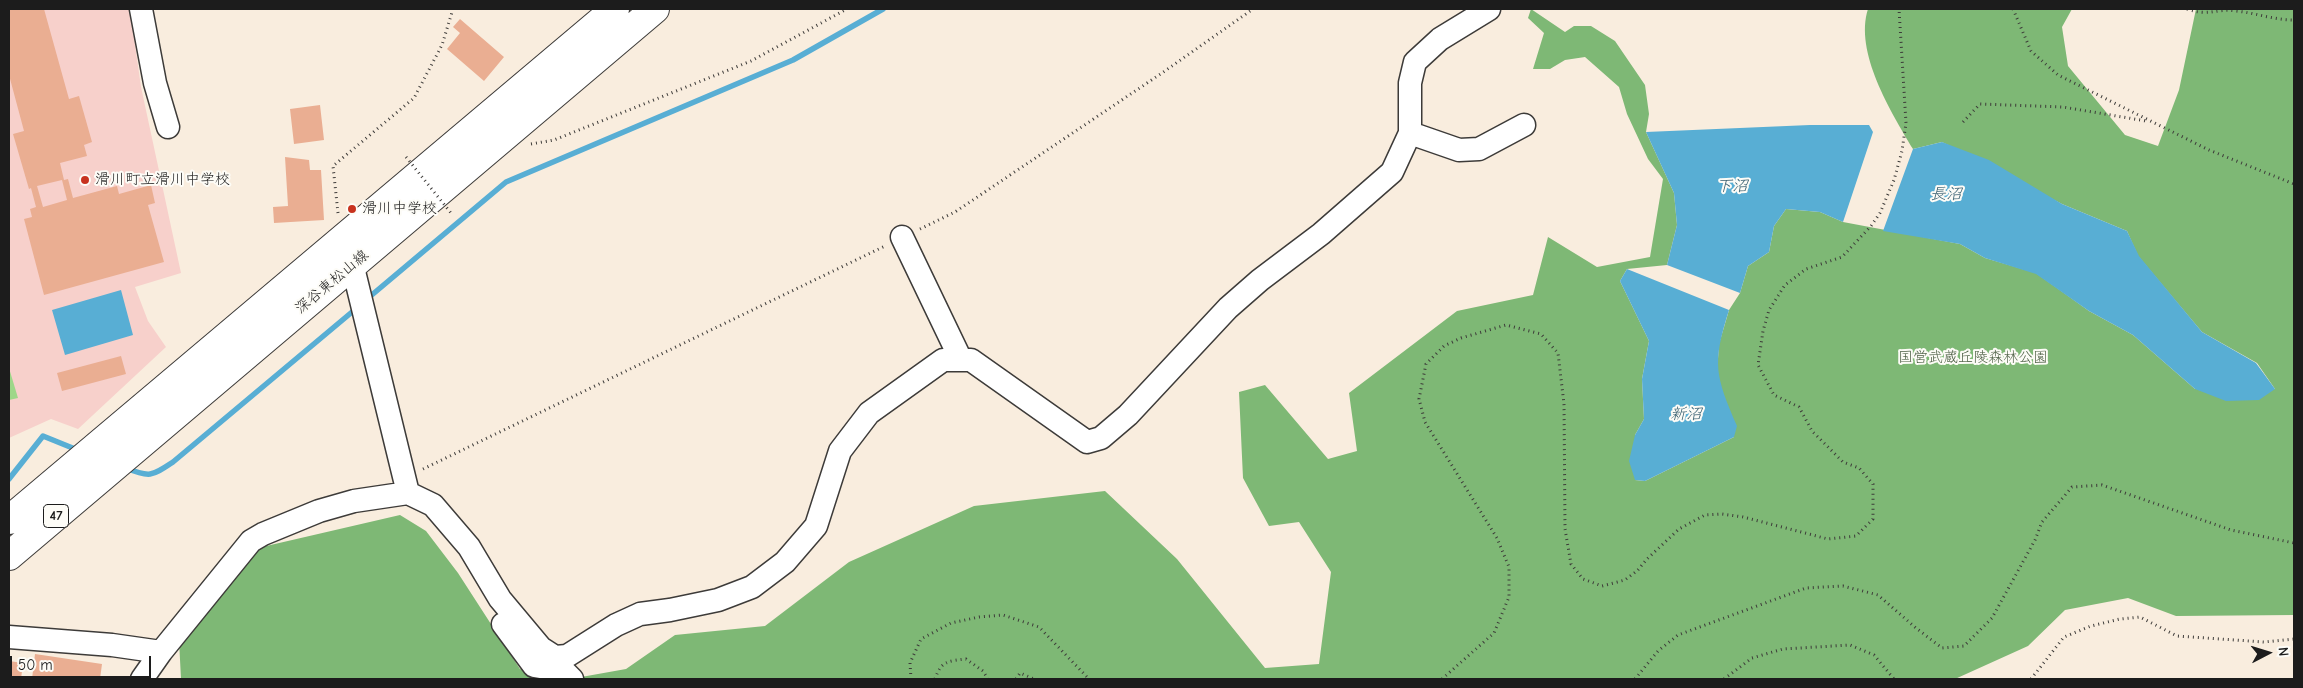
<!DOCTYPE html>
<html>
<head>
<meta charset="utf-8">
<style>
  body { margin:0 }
  #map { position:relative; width:2303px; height:688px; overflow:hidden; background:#f9edde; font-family:"Comic Neue",sans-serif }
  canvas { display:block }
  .frame { position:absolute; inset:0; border:10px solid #1c1c1c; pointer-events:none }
  .north { position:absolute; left:2243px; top:628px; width:50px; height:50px; -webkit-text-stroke:4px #fdfcf7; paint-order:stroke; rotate:85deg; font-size:14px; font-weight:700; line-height:20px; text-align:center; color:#1c1c1c }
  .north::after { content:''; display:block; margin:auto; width:18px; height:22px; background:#1c1c1c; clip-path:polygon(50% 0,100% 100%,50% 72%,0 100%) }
  .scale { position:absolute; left:10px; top:656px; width:141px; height:22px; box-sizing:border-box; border:2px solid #1c1c1c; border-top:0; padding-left:6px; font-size:15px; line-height:18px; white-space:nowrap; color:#1c1c1c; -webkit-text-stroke:4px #fdfcf7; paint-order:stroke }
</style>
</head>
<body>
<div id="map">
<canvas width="2303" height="688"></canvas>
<div class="frame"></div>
<div class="north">N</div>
<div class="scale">50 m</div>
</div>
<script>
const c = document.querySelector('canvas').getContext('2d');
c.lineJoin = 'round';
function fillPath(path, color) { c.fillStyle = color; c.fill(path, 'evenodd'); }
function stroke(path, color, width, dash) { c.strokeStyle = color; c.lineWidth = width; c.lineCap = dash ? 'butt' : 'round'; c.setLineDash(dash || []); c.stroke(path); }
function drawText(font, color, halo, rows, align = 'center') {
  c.font = font + ' "Comic Neue","Klee One",sans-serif'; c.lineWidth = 4; c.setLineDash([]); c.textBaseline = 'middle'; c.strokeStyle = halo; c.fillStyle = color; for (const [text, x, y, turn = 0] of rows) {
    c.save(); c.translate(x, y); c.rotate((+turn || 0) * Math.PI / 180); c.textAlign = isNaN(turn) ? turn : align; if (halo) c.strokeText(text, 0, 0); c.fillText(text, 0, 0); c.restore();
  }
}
fillPath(new Path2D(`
  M9,9h121l11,78 40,186 -46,14 13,34 18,26 -88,82 -27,-10 -42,19z`), '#f7d0cb');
fillPath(new Path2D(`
  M9,368l9,30 -9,2z`), '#9ed789');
fillPath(new Path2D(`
  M1531,9l34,23 9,-6h17l24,15 30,44 4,29 -3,18 28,61 3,32 -10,40 -40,4 -7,12 29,60 -7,38 2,40 -9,16v45l10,1 89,-44 -17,-64 2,-29 10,-34 11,-17 8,-27 21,-14 5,-26 12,-17 34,3 23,10 117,22 25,14 51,15 53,38 44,24 62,54h80l-18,-26 -55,-31 -64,-76 -11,-25 -65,-27 -120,-62 -29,7c-22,-37 -59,-97 -45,-140h204l-10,18 6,39 57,69 33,11 21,-56 17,-81h98v606l-118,1 -48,-18 -63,12 -37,36 -73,33h-1385l56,-10 49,-34 90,-9 84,-64 125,-56 131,-15 72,68 88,109 54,-4 12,-92 -32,-50 -30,4 -26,-48 -4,-86 26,-7 63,74 29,-8 -8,-58 108,-82 76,-16 15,-58 49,30 53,-10 13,-78 -15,-20 -21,-45 -8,-27 -34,-30 -20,3 -15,9h-17l11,-36 -16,-15z
  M400,515l26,16 32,42 62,96 30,10h-369l-2,-39 70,-90z`), '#7eb875');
fillPath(new Path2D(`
  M1810,125h59l4,7 -30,90 -23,-10 -34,-3 -12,17 -5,26 -21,14 -8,27 -73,-28 10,-40 -3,-32 -28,-61z
  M1942,142l47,18 73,44 65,27 12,25 63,76 54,31 19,26 -16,11 -33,1 -31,-12 -62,-54 -44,-24 -53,-37 -51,-16 -25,-14 -77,-13 30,-82z
  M1627,269l102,41c-17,54 -14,65 8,116l-3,11 -89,44 -10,-1 -6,-19 6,-26 9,-16 -2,-40 7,-38 -29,-60z
  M121,290l12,45 -68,20 -13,-45z`), '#58aed4');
stroke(new Path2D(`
  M367,299l139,-117 287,-122 90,-51
  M126,468c24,10 26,8 47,-6l185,-155
  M9,479l34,-43 37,15`), '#58aed4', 5.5);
fillPath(new Path2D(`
  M9,9h35l25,90 10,-3 13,46 -8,3 3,11 -27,7 4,17 4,-1 5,19 44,-12 2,8 32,-9 4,18 -7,2 16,57 -120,33 -20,-76 8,-2 -2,-8 6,-2 -5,-19 -2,1 -16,-55 11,-3 -15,-56zM62,180l5,20 -24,7 -6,-21z
  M460,19l44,38 -20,24 -37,-32 13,-16 -7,-6z
  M320,105l4,35 -30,4 -4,-35z
  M285,157l24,3 1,10h11l3,50 -50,3 -1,-16 15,-1z
  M121,356l5,18 -64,17 -5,-18z
  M35,654l67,10 -2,15h-68z
  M9,661l14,2 -2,16h-12z`), '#eaae92');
const minor = new Path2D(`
  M141,9l14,74 13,44
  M1410,133l49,17 20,-1 45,-24
  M902,237l59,123
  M349,251l59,242
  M503,624l31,42 30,5 8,8
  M9,637l103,8 49,7 90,-111 12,-7 56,-23 35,-10 54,-8 25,12 36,42 31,52 41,49 14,9 12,-1 49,-31 24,-11 30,-4 48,-10 34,-13 33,-25 31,-36 24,-75 29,-38 74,-53h28l116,82 14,-4 27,-23 100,-107 32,-28 61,-46 71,-62 18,-39v-50l5,-21 25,-23 49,-30
  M142,679l19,-27`);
const major = new Path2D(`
  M9,520l606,-511
  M9,556l646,-547`);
stroke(minor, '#3d3b39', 25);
stroke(major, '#3d3b39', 30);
stroke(new Path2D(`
  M2013,9l18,42 27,24 151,75 85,34
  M2187,9c22,8 29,-1 49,2 20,2 38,9 58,9
  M1963,122l17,-18 83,3 83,14
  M531,144l23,-4 197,-79 96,-52
  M338,213l-5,-47 81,-68 28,-53 11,-36
  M920,229l35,-17 207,-139 91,-64
  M423,469l462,-223
  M911,679l-1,-16 11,-24 30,-16 28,-6 24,-2 36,12 50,52
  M935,679c6,-18 13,-18 31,-20l17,12 5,8
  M1016,679l4,-6 14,6
  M1442,679l52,-46 15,-36v-30l-12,-29 -72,-116 -6,-23 7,-35 18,-18 17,-8 45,-13 35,9 17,19 6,51 1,125 6,35 12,15 19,7 23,-6 12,-9 10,-12 32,-30 26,-14 17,-1 21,3 85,22 28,-3 17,-17v-35l-14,-16 -16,-6 -31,-31 -13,-24 -25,-12 -16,-30 5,-34 6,-21 16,-25 21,-16 36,-12 29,-31 9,-13 14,-33 8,-29 4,-28 -7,-114
  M1635,679l23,-28 20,-16 128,-47 37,-2 35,9 38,33 26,20 22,-2 28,-28 43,-78 7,-18 30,-35 30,-2 129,45 63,13
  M1724,679l28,-21 31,-9 67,-4 24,10 20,24
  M2031,679l33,-42 27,-11 29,-7 20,-2 37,19 87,6 30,-3`), '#3d3b39', 3, [1, 4]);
stroke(minor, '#fff', 22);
stroke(major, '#fff', 28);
stroke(new Path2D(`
  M406,157l45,56`), '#3d3b39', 3, [1, 4]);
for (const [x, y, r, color] of [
  [85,180,5,"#c8321e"],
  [352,209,5,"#c8321e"]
]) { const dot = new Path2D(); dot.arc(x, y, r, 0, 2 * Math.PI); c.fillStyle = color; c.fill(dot); stroke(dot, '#fdfcf7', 2); }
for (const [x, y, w] of [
  [56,516,25]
]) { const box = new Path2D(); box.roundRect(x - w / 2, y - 11.5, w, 23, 4); c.fillStyle = '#fdfcf7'; c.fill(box); stroke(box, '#1c1c1c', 1); }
drawText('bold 14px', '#1c1c1c', null, [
  ["47",56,516]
]);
drawText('15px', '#1c1c1c', '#fdfcf7', [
  ["滑川町立滑川中学校",95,180],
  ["滑川中学校",362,209]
], 'left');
drawText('15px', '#1c1c1c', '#fdfcf7', [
  ["深谷東松山線",332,282,-40]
]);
drawText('15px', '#4a5d42', '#fdfcf7', [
  ["国営武蔵丘陵森林公園",1973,358]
]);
drawText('italic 16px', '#375e6f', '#fdfcf7', [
  ["下沼",1732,186],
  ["長沼",1946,194],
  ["新沼",1686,414]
]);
</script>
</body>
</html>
